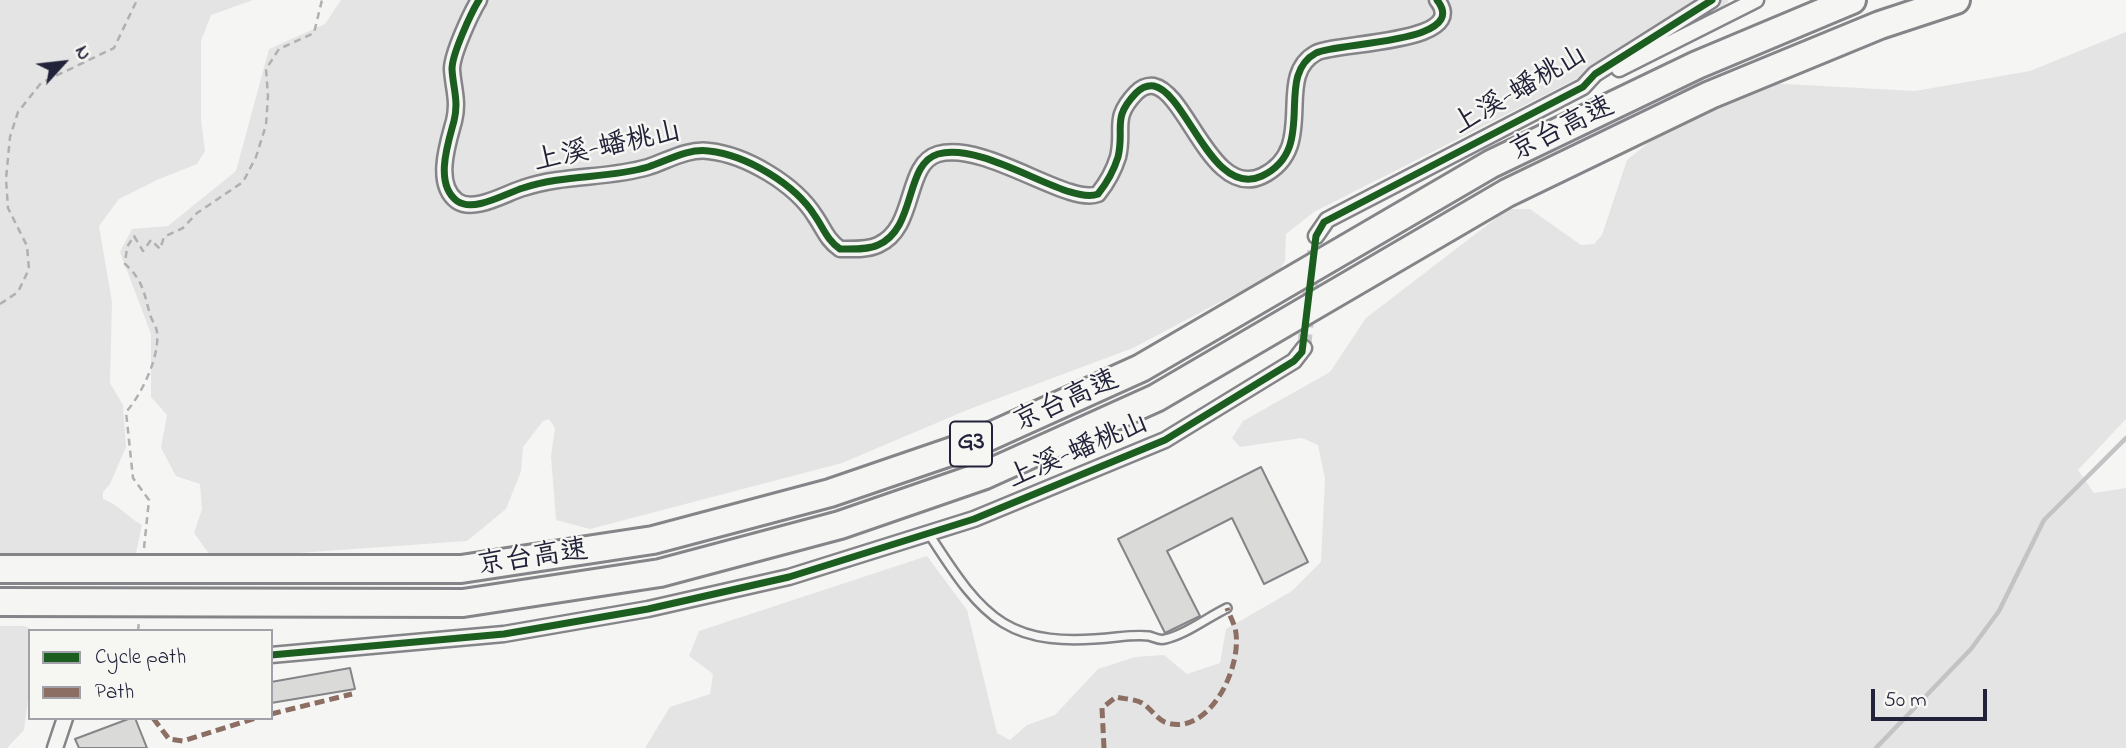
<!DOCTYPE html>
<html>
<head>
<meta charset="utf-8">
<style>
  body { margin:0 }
  #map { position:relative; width:2126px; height:748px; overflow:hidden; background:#f5f5f3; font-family:"Indie Flower",sans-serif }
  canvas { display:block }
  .legend { position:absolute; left:28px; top:629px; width:245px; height:91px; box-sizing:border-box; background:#f6f6f2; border:2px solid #a1a1a9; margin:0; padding:9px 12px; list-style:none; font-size:21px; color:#22223b }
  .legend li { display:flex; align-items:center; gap:14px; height:35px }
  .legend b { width:35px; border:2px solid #a1a1a9 }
  .north { position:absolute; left:28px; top:28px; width:70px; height:70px; -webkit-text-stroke:5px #f6f6f2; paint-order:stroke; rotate:63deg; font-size:19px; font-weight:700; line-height:28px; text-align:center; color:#22223b }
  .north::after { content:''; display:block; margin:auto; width:24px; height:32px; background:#22223b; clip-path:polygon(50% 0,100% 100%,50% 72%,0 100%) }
  .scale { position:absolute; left:1871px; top:689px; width:116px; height:32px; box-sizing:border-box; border:4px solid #22223b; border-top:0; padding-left:9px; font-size:21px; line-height:24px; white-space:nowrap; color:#22223b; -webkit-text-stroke:5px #f6f6f2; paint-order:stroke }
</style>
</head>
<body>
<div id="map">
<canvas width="2126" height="748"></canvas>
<ul class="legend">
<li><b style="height:9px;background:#1b5e20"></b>Cycle path</li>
<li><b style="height:9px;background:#8d6e63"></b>Path</li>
</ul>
<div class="north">N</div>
<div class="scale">50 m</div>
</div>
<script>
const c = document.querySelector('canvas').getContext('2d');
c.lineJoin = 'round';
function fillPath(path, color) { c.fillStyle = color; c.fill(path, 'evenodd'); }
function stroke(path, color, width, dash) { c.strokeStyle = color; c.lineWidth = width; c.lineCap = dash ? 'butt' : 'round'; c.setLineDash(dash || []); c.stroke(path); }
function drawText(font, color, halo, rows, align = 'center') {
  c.font = font + ' "Indie Flower","LXGW WenKai TC",sans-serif'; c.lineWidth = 5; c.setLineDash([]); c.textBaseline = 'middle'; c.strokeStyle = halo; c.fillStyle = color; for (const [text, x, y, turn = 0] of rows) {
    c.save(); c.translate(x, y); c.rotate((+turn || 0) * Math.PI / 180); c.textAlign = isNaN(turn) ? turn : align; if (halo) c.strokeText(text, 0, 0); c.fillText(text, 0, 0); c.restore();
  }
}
fillPath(new Path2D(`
  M0,0h253l-42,15 -10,26v78l4,32 -8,13 -40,16 -38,19 -20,27 13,76 -2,81 13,22 3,42 -16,37 -7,8v7c15,5 24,18 39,26l-6,28 -136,3z
  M341,0h1388l-11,16 -130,57 -274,139 -28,22 -1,27 -6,10 -146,77 -166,62 -125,53 -252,66 -34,-9 -5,-64 4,-28 -6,-9 -6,2 -20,26 -2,24 -15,38 -39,32 -254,18 -19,-26 8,-24 -2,-25 -24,-8 -15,-28 6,-33 -16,-18v-63l-31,-82 12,-23 36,-3 68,-55 33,-122 56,-25z
  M2126,32v387l-48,51 16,23 32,-5v260h-1481l25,-41 40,-13 3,-20 -24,-18 10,-25 228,-75 40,54 30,123 13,7 17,-15 28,-10 43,-46 37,-12 29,-2 23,19 33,-11 6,-34 66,-38 29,-29 4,-83 -7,-34 -16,-7 -62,9 -8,-9 11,-17 87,-49 36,-54 142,-109h22l51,36 13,-1 8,-9 25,-75 45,-36 95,-41 148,8 115,-20z
  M0,626h25l9,5h-4v53l-6,46 -17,18h-7z`), '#e4e4e4');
stroke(new Path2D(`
  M1876,748l95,-99 28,-38 45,-91 82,-82`), '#c3c3c6', 4.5);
const building = new Path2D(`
  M1261,467l47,95 -44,22 -32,-66 -65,33 33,65 -35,17 -47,-94z
  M350,668l5,21 -84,14v-21z
  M131,718h4l12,30h-68l-4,-9z`);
fillPath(building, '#dadad9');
stroke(building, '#858589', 2);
stroke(new Path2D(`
  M1304,348l12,-112`), '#cbcbce', 14, [14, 7]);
const service = new Path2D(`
  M929,534c56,88 80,115 188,103 10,-1 22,-2 32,-1 5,1 10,5 16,3 20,-4 43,-22 62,-31`);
const minor = new Path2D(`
  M479,0c-8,13 -27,54 -27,69 1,19 7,32 2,52 -6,22 -20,63 3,80 17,12 49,-8 66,-13 42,-14 85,-9 125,-21 19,-6 40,-19 61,-16 37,4 86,33 106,65 9,13 12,24 25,33 12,0 27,1 38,-4 39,-17 26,-81 60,-91 48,-13 130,52 160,40 8,-10 16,-24 20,-37 7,-29 -7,-38 18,-64 5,-5 11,-8 18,-7 33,7 58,113 108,90 58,-28 10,-99 54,-123 19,-11 156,-9 121,-53
  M1619,69l137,-69
  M1316,236l11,-16 256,-133 12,-13 117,-74
  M271,655l233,-21 144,-25 141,-32 185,-58 191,-79 129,-79 10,-13
  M55,748l10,-30`);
const motorway = new Path2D(`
  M0,569h461l192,-29 177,-47 143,-49 168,-76 350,-204 206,-99 155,-65
  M0,602l463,1 197,-30 180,-48 145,-50 171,-77 351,-205 203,-98 170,-70 76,-25`);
stroke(service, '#858589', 12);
stroke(minor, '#858589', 19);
stroke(motorway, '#858589', 32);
stroke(new Path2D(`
  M0,304l18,-12 11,-23 -2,-23 -19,-38 -2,-29 4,-42 8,-25 23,-29 73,-35 23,-48
  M144,548l5,-48 -16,-22 -7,-66c16,-18 34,-56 31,-80 -1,-7 -7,-14 -8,-21 -5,-20 -8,-33 -24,-47l2,-17 7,-11 9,15 8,-11 9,9 4,-12 19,-9 14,-15 46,-31 13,-25 10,-32 2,-29 -2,-27 13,-20 35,-16 8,-33
  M138,631l1,-10`), '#b0b0b2', 2.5, [7, 5]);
stroke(service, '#f5f5f3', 7);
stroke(minor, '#f5f5f3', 14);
stroke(motorway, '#f5f5f3', 26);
stroke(new Path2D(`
  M271,714l81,-20
  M153,718l16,21 14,2 73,-23
  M1104,748l-2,-40 14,-11c8,2 19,2 26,6 9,5 15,17 25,20 44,13 77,-60 68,-95 -2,-7 -6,-14 -8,-20`), '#8d6e63', 5, [10, 5]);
stroke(new Path2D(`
  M479,0c-8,13 -27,54 -27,69 1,19 7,32 2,52 -6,22 -20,63 3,80 17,12 49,-8 66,-13 42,-14 85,-9 125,-21 19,-6 40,-19 61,-16 37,4 86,33 106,65 9,13 12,24 25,33 12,0 27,1 38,-4 39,-17 26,-81 60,-91 48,-13 130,52 160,40 8,-10 16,-24 20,-37 7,-29 -7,-38 18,-64 5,-5 11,-8 18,-7 33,7 58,113 108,90 58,-28 10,-99 54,-123 19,-11 156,-9 121,-53
  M271,655l233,-21 144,-25 141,-32 185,-58 191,-79 129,-79 8,-9 14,-116 8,-14 259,-135 12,-13 117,-74`), '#1b5e20', 7);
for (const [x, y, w] of [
  [971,444,42]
]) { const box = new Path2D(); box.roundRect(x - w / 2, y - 22.5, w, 45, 5); c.fillStyle = '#f6f6f2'; c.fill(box); stroke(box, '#22223b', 2); }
drawText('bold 26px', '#22223b', null, [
  ["G3",971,444]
]);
drawText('28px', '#22223b', '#f6f6f2', [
  ["上溪-蟠桃山",1521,92,-30],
  ["京台高速",1563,131,-26],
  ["上溪-蟠桃山",608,149,-12],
  ["京台高速",1067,403,-24],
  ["上溪-蟠桃山",1079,453,-23],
  ["京台高速",533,560,-8]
]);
</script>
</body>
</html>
